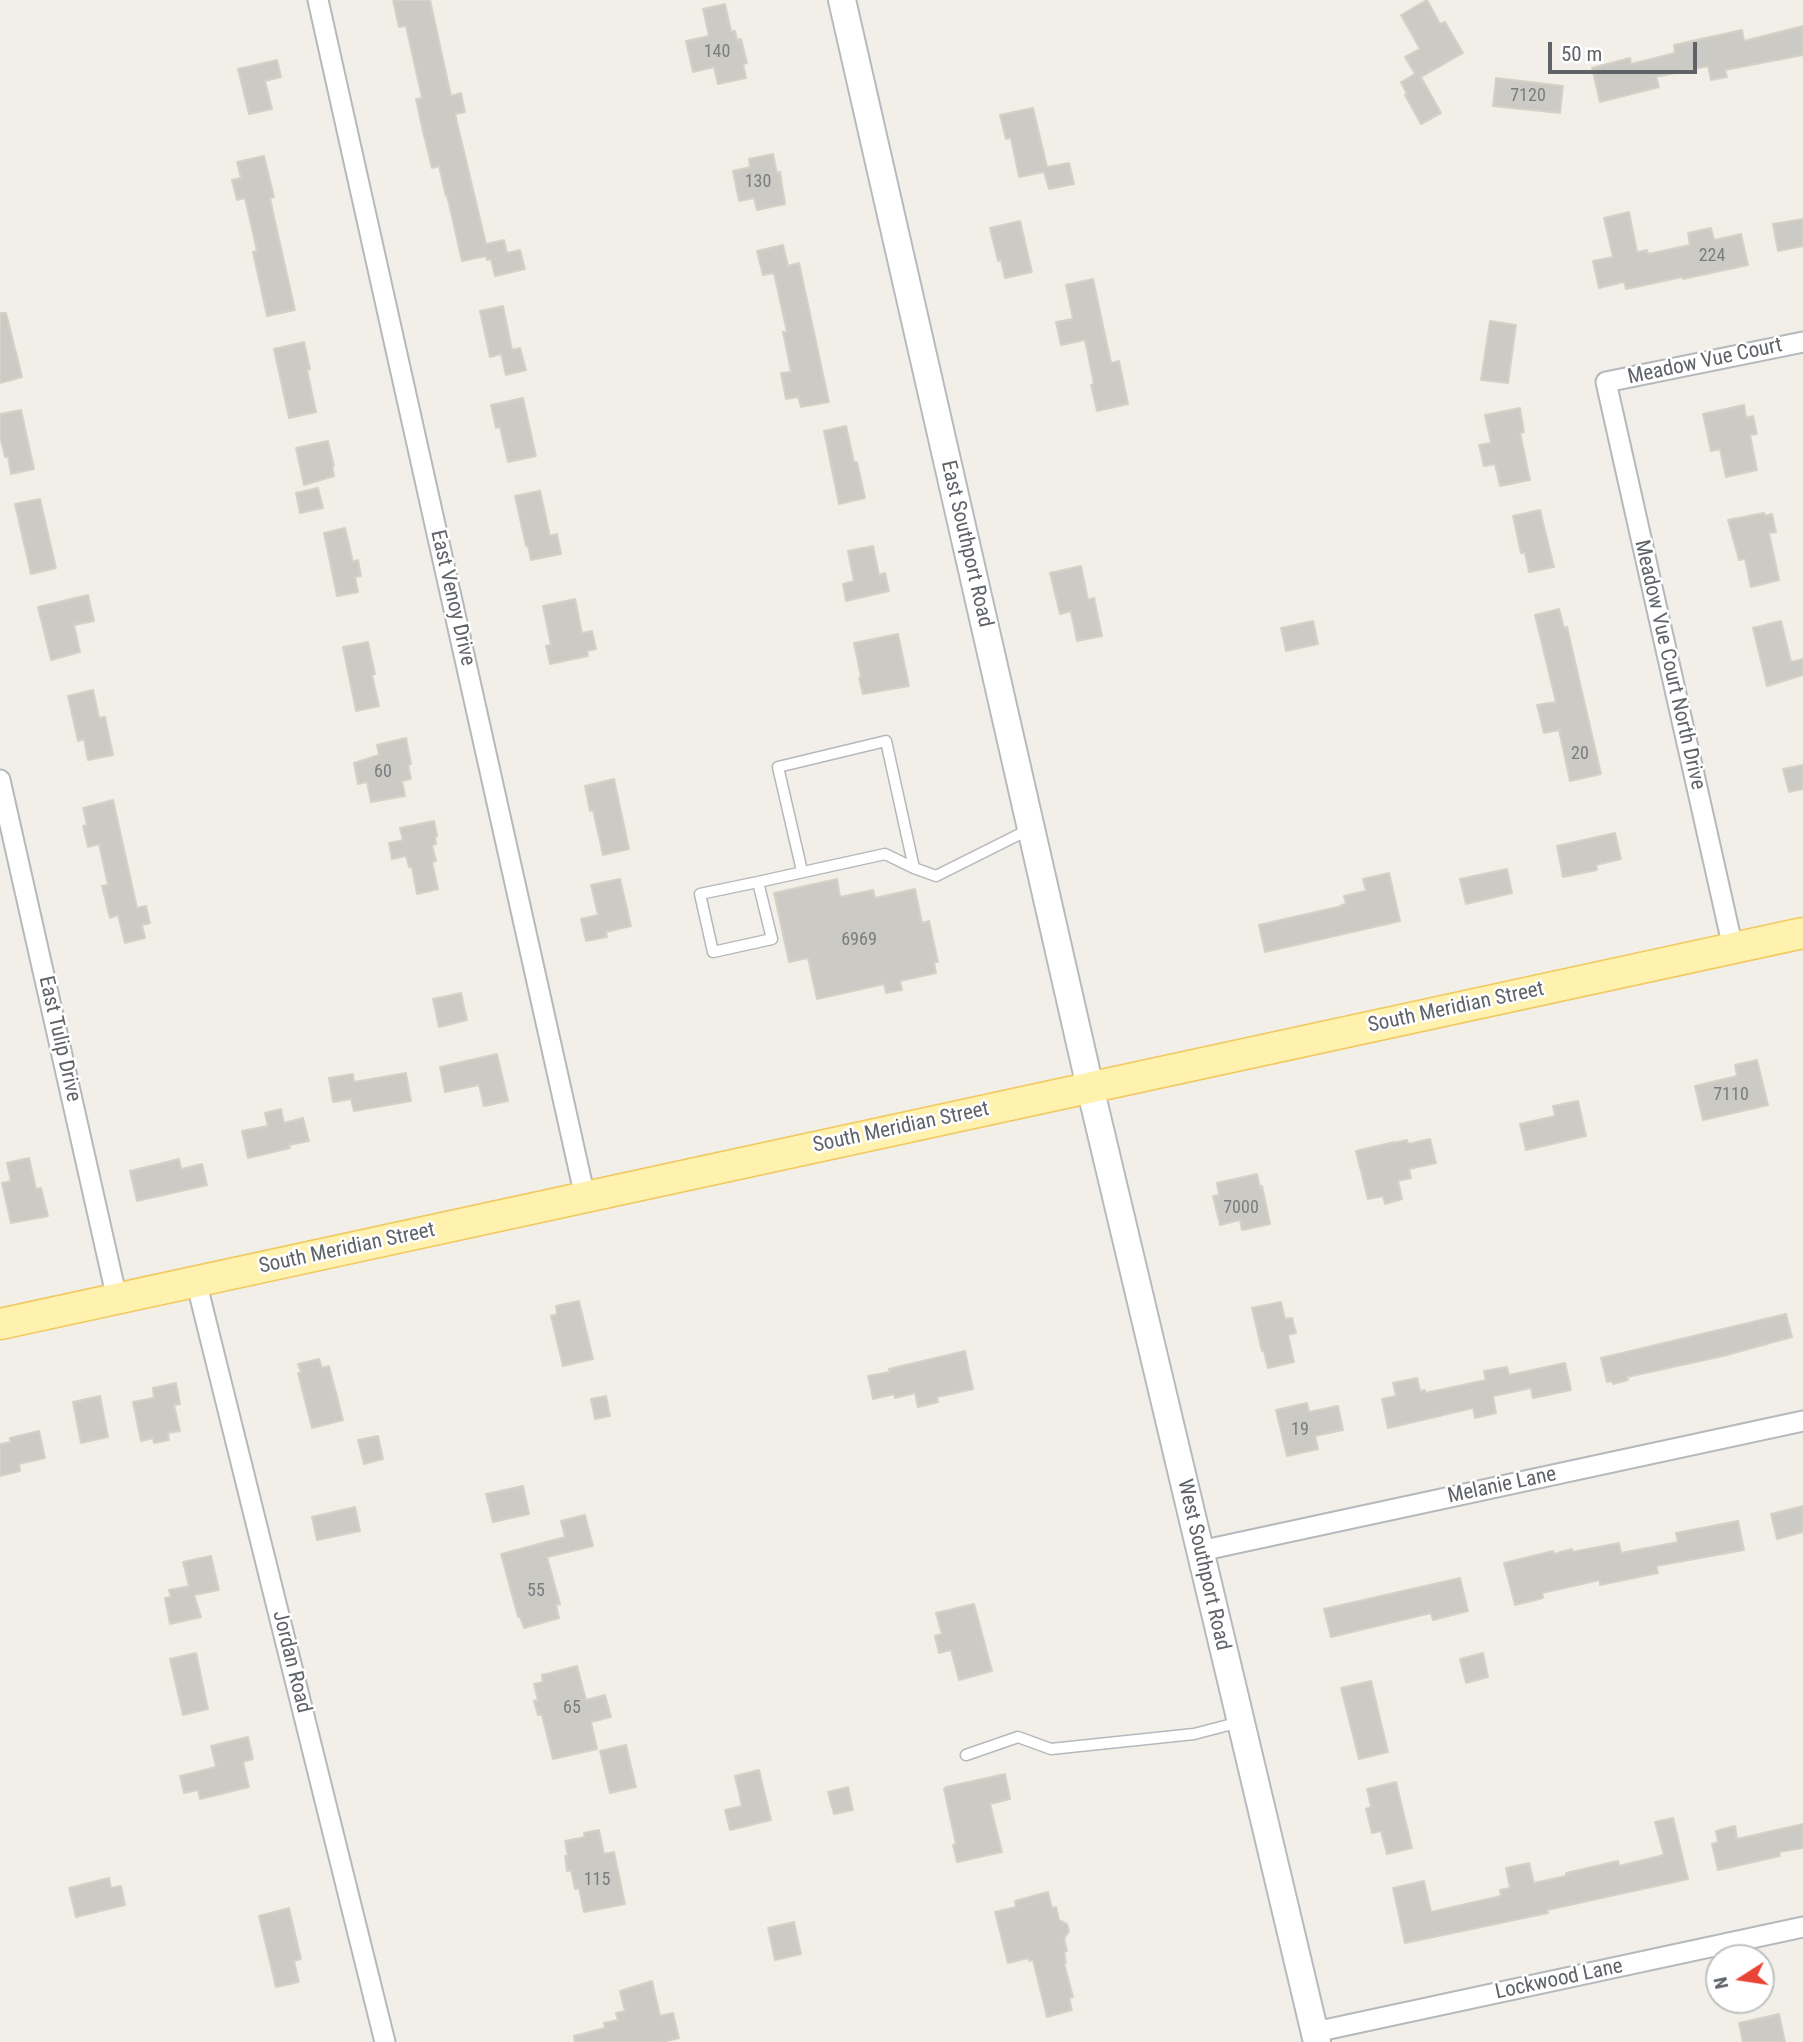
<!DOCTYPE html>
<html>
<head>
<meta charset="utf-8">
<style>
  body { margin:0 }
  #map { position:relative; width:1803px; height:2042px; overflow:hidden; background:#f1efe8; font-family:"Roboto Condensed",sans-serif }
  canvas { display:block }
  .north { position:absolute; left:1705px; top:1944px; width:70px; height:70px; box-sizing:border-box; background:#fff; border:2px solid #bfc1c3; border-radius:50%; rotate:258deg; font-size:19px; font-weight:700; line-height:28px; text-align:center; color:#5f6368 }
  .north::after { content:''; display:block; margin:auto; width:24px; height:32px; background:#ea4335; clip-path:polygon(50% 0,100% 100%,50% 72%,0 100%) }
  .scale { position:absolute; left:1548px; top:42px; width:149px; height:32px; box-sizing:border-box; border:4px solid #5f6368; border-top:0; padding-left:9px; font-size:21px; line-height:24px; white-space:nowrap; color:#5f6368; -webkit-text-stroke:5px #fff; paint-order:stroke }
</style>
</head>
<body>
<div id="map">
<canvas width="1803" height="2042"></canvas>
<div class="north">N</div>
<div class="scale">50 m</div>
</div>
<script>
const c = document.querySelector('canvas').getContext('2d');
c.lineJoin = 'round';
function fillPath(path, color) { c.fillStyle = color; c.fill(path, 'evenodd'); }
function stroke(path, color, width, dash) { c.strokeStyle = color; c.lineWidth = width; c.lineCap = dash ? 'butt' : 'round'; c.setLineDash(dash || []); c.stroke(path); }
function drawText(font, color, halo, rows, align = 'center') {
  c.font = font + ' "Roboto Condensed",sans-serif'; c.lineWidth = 5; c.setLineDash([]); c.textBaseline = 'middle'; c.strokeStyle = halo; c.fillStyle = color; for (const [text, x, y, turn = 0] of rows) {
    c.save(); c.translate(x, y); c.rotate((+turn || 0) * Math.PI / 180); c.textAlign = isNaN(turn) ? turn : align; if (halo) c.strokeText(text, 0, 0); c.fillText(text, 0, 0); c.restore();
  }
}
const building = new Path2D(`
  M393,0h37l21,96 10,-3 4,19 -10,2 31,130 18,-4 3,13 13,-3 5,19 -30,7 -4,-17 -4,1 -1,-4 -24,5 -15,-66 -1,1 -7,-30 -7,2 -10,-41 -6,-28 6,-1 -16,-72 -7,1z
  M1427,0l13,24 5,-2 18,31 -42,24 20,36 -20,11 -16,-29 2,-1 -6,-12 14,-8 -10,-17 15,-8 -19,-34z
  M725,4l6,27h4l2,9 4,-1 6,24 -4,1 3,14 -28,6 -4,-17 -21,5 -7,-31 23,-5 -6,-27z
  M1803,26v29l-78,15 2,7 -16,3 -3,-14 -52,11 3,10 -59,15 -8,-34 38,-10 1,6 44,-11 -1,-8 68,-15 2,11z
  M277,60l4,17 -16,4 7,28 -23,5 -11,-45z
  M1496,78l67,8 -3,27 -67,-7z
  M1033,108l14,59 22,-4 5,21 -25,5 -5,-17 -25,5 -8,-39 -5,1 -6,-24z
  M773,154l4,19 3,-1 5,32 -28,6 -3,-12 -15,3 -6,-30 17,-4 -1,-8z
  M264,156l10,41 -4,1 4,19 21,93 -28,6 -14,-64 4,-1 -12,-53 -8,2 -5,-20 9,-2 -4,-16z
  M1629,212l8,40 10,-2 1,4 42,-9 -2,-12 23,-5 3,12 27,-6 7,31 -65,14 -1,-2 -56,12 -2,-7 -25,6 -6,-27 20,-4 -9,-39z
  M1803,219v27l-25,5 -5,-27z
  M1020,221l12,51 -27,6 -4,-18 -3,1 -8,-33z
  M783,245l5,21 11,-3 30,139 -28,5 -3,-10 -12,2 -5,-26 10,-1 -8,-40h4l-13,-59 -11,2 -6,-24z
  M1093,279l18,84 8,-2 9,43 -31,7 -6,-26 3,-1 -9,-44 -24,5 -5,-23 17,-3 -7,-34z
  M503,306l9,44 8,-2 6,22 -20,5 -5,-21 -11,3 -10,-46z
  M0,313h6l16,64 -22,6z
  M1490,321l26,4 -8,58 -27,-3z
  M304,342l6,27 -3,1 9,42 -27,6 -15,-69z
  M523,398l13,58 -28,6 -8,-35 -4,1 -5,-23z
  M1744,405l2,13 7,-2 4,18 -7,1 7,35 -31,7 -6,-28 -9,2 -8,-37z
  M1520,408l4,24 -4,1 10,47 -30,6 -5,-22 -11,2 -5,-21 12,-2 -6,-28z
  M21,410l13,59 -23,5 -3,-18 -3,1 -5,-21v-22z
  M846,426l8,36h3l8,36 -26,6 -15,-73z
  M328,441l6,25h-2l2,10 -30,9 -8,-37z
  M318,488l5,20 -23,5 -4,-20z
  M540,491l10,45 7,-2 4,20 -30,6 -3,-14h-2l-11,-50z
  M40,499l16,69 -25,6 -16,-70z
  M1540,510l14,57 -25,5 -4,-19h-4l-8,-37z
  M1764,513l1,3 7,-2 4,18 -7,1 10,47 -28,7 -6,-28 -6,1 -11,-40z
  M345,528l8,34 5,-2 3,16 -6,1 3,15 -21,4 -13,-63z
  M873,546l6,29 6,-2 4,18 -43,10 -3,-17 11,-3 -6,-30z
  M1081,566l7,34 6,-2 8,38 -25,5 -6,-30 -11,3 -10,-41z
  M88,595l6,26 -20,4 6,27 -29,8 -13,-53z
  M575,599l7,34 10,-2 4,18 -9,2 1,5 -38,8 -4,-18 5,-1 -8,-39z
  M1559,609l5,19 3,-1 34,147 -31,7 -11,-51 -15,3 -7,-28 19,-3 -21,-87z
  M1313,621l5,23 -32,7 -5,-23z
  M1781,621l10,41 12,-3v16l-36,11 -14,-58z
  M898,634l11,52 -46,8 -4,-16 2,-1 -7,-34z
  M368,642l7,32 -3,1 7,31 -23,5 -13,-64z
  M93,690l6,28 6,-1 8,38 -25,5 -4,-21 -6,2 -10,-45z
  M406,738l5,26 -3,1 3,14 -9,2 3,15 -34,6 -4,-20 -9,2 -4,-21 25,-8 -2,-10z
  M1803,765v24l-14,3 -6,-23z
  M614,779l15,70 -26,6 -10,-45 -3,1 -5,-25z
  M113,800l24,108 9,-2 4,17 -8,2 3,13 -20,5 -7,-28 -8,3 -8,-32 6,-1 -9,-41 -11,3 -5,-21 4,-1 -4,-17z
  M434,821l3,15 -2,1 1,7 -4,1 4,16 -4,1 6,27 -21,5 -5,-27h-3l-3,-11 -14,3 -3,-16 14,-3 -3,-12z
  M1615,833l6,26 -25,6 1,5 -34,7 -6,-31z
  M1507,869l5,24 -46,11 -6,-25z
  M1389,873l11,48 -135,31 -6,-27 83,-19 -1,-1 5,-1 -2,-8 22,-5 -3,-12z
  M620,879l11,47 -25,6 1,5 -21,4 -5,-22 17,-4 -7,-30z
  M837,879l3,18 33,-7 2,8 40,-9 7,34 7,-2 9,41h-4l2,11 -36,8 2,9 -16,3 -2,-9 -67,15 -9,-41 -19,4 -15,-69z
  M461,993l6,27 -28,7 -6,-28z
  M497,1054l11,47 -24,5 -5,-21 -34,7 -5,-25z
  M1757,1060l11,45 -65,15 -8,-34 42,-10 -2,-11z
  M406,1073l5,28 -57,10 -3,-12 -18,3 -4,-24 24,-4 1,8z
  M1578,1101l8,35 -60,14 -6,-26 35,-8 -2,-10z
  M281,1109l3,14 19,-5 6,23 -20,4 1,3 -42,10 -6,-27 26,-5 -3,-13z
  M1430,1139l6,24 -27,6 2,9 -13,3 4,18 -17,5 -2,-8 -15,3 -12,-48 38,-9v1l13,-3 1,4z
  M29,1158l7,31 5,-1 7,28 -37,7 -9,-40 9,-2 -4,-18z
  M179,1159l2,10 21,-5 5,21 -70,16 -7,-30z
  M1257,1174l3,13 2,-1 8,38 -28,6 -2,-10 -20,5 -7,-29 6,-1 -2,-12z
  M579,1301l14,58 -30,7 -12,-50 6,-2 -1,-8z
  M1281,1302l4,17 7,-1 4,15 -8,2 6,27 -26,6 -4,-17h-2l-10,-43z
  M1786,1314l6,23 -69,19 -96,21 1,3 -15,4 -1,-3 -5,1 -6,-24z
  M965,1351l8,38 -36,8 1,5 -20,5 -3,-14 -20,5 -1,-4 -21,5 -5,-23 22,-4 -1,-3z
  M319,1359l3,9 7,-2 14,54 -31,8 -14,-55 3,-1 -3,-8z
  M1565,1363l6,27 -38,8 -2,-10 -38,8 3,17 -21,5 -2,-10 -85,20 -6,-29 14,-3 -3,-13 24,-5 3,13 5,-1v3l61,-13 -2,-9 23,-4 2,8z
  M176,1383l4,21 -6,1 6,26 -12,2 1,7 -15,3 -1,-5 -12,3 -8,-39 21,-4 -1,-10z
  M100,1396l8,41 -27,6 -8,-41z
  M606,1396l4,20 -15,3 -4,-20z
  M1307,1403l2,9 29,-6 5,24 -28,6 3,13 -31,7 -11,-46z
  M39,1431l6,27 -26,6 1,7 -20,5v-32l11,-2 -1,-4z
  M378,1436l5,23 -19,5 -6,-24z
  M523,1486l6,28 -36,8 -7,-28z
  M1803,1506v26l-26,7 -6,-25z
  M355,1507l5,24 -43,9 -5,-23z
  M585,1515l8,31 -46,11 13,47 -4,1 3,13 -35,10 -4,-11h-2l-17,-63 64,-17 -4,-16z
  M1738,1521l6,29 -88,16 2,7 -58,12v-5l-58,13 1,5 -28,7 -11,-42 49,-12 1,3 18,-5v3l47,-9 2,10 57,-11 -2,-9z
  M211,1556l8,34 -25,5 7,22 -31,7 -5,-26 6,-1 -2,-7 20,-4 -6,-24z
  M1460,1578l8,33 -35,9 -2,-7 -100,24 -7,-28z
  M974,1604l18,67 -33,9 -8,-30 -12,3 -4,-17 7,-2 -6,-21z
  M196,1653l12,56 -25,6 -13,-56z
  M1483,1653l5,24 -22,6 -6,-24z
  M577,1666l9,34 19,-5 6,22 -20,5 6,27 -44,10 -11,-44h-4l-4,-14 4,-1 -4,-16 9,-2 -1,-7z
  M1371,1681l17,71 -29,7 -18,-71z
  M248,1737l5,22 -10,3 6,25 -49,12 -2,-9 -14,3 -4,-17 36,-9 -5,-21z
  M626,1745l10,42 -26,6 -10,-42z
  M759,1770l12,50 -41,10 -5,-20 17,-4 -7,-30z
  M1005,1774l5,25 -20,5 12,48 -45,10 -4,-17 3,-1 -12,-55 2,-2z
  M1396,1782l16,66 -25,6 -6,-23 -9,2 -6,-24 5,-2 -4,-18z
  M848,1787l5,23 -19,4 -6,-22z
  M1673,1818l15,61 -141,31 1,3 -143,30 -12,-55 31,-7 7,31 70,-16 -1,-6 10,-2 -4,-20 23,-5 5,20 32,-7v-3l52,-12 1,5 45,-11 -9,-33z
  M1803,1824v24l-24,4 1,4 -62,14 -6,-26 6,-2 -2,-11 19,-5 2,13z
  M599,1830l5,24 10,-2 11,52 -41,8 -5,-24 -4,1 -4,-19 -4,1 -2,-15h3l-3,-15 20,-4 -1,-4z
  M109,1878l2,10 10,-2 4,19 -49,12 -7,-29z
  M1048,1892l4,16 4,-1 3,13 8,4 2,7 -5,8 3,12 -3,1 2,11h-2l9,34 -4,1 3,12 -25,7 -14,-57 -4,1 -1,-3 -20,5 -13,-51 21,-5 -1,-6z
  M289,1908l12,51 -7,2 5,21 -23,5 -17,-71z
  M794,1922l7,32 -26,6 -7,-32z
  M652,1981l8,35 13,-3 6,25 -16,4h-88l-1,-6 31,-8 -1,-5 14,-3 -2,-7 9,-2 -5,-20z
  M1779,2014l6,28h-42l-4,-19z`);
fillPath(building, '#cccac5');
stroke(building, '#d6d1c6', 2);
const lane = new Path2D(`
  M802,871l-24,-104 108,-26 28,127
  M758,882l-58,12 13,58 59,-13 -14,-57 127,-28 29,14 22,8 94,-47
  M966,1755l52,-18 33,12 143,-15 46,-12`);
const street = new Path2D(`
  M318,0l267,1197
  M0,780l117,519
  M1733,948l-127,-566 197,-40
  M196,1281l189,761
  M1200,1551l603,-130
  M1315,2032l488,-105`);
const secondary = new Path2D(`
  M842,0l248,1087 227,955`);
const primary = new Path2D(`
  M0,1324l1803,-391`);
stroke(lane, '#b5b8bc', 13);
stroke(street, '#b5b8bc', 23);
stroke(secondary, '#b6babf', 30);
stroke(primary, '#f2c960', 33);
stroke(lane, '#fff', 10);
stroke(street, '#fff', 19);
stroke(secondary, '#fff', 26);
stroke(primary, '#fff2af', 30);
drawText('18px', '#7a7d7f', null, [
  ["140",717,52],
  ["7120",1528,96],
  ["130",758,182],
  ["224",1712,256],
  ["20",1580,754],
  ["60",383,772],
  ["6969",859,940],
  ["7110",1731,1095],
  ["7000",1241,1208],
  ["19",1300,1430],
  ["55",536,1591],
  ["65",572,1708],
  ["115",597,1880]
]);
drawText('21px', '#5f6368', '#fff', [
  ["Meadow Vue Court",1705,362,-12],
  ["East Southport Road",966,544,77],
  ["East Venoy Drive",452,598,77],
  ["Meadow Vue Court North Drive",1669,665,77],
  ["South Meridian Street",1456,1008,-12],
  ["East Tulip Drive",59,1039,77],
  ["South Meridian Street",901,1128,-12],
  ["South Meridian Street",347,1249,-12],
  ["Melanie Lane",1502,1486,-12],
  ["West Southport Road",1203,1565,77],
  ["Jordan Road",291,1662,76],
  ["Lockwood Lane",1559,1980,-12]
]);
</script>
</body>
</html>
